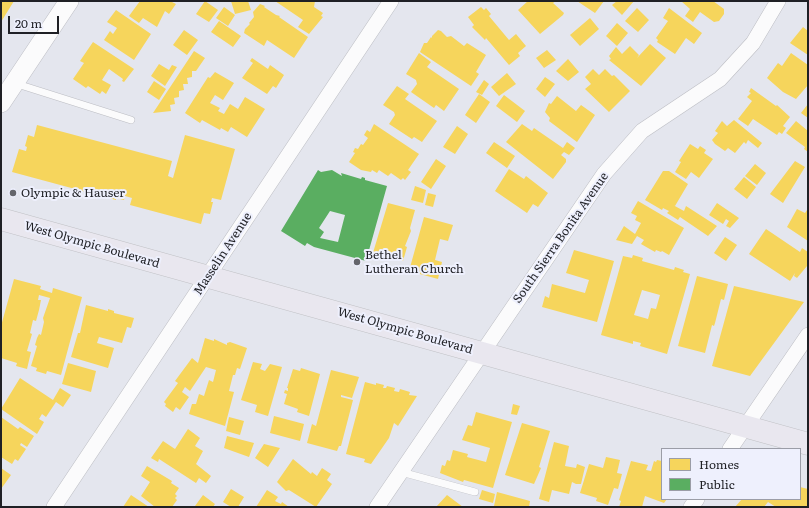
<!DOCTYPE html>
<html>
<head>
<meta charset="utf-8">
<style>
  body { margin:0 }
  #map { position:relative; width:809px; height:508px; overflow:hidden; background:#e4e6ee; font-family:Literata,serif }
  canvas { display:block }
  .frame { position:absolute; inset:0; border:2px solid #1f2025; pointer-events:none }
  .legend { position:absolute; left:661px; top:448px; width:140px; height:52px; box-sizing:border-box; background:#eef0fd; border:1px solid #9b9da7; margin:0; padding:5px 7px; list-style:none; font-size:12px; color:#1f2025 }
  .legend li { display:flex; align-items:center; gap:8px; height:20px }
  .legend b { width:20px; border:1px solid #9b9da7 }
  .scale { position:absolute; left:8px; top:16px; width:51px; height:18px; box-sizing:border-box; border:2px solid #1f2025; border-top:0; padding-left:5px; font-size:12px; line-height:14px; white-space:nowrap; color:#1f2025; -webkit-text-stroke:3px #eef0fd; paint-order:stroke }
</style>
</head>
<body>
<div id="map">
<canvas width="809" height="508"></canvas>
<div class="frame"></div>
<ul class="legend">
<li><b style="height:11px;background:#f6d55c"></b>Homes</li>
<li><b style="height:11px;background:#5aae61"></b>Public</li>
</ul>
<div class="scale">20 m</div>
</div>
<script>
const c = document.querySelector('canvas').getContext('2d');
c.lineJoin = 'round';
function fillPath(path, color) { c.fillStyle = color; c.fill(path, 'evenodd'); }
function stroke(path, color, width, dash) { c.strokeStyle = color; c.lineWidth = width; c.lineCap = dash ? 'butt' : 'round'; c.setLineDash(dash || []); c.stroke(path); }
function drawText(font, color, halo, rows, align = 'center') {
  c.font = font + ' Literata,serif'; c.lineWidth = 4; c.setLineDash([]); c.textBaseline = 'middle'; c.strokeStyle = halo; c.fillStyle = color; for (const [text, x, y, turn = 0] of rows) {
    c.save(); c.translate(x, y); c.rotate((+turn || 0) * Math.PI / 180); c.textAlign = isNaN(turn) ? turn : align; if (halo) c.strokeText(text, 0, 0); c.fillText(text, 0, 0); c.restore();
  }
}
fillPath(new Path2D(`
  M1,1h13l-13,21z
  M140,1h30l6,3 -7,10 -4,-3 -8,16 -14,-9 -4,5 -10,-7z
  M205,1l13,9 -9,12 -13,-8z
  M231,1h17l3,9 -16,4z
  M275,1h40l-1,6 9,6 -2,3 2,1 -14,17 -11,-7 5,-7z
  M528,1h28l-3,2 11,10 -1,2 -23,19 -22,-24z
  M577,1h27l-9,12z
  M617,1h17l-12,14 -10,-10z
  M681,1h32l11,8v5l-5,7 -5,1 -14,-10 -7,10 -8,-6 5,-7z
  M260,4l5,2 -1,1 12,8 4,1 -1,1 29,20 -14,21 -27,-18 -3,6 -20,-13 1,-4 5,-5 -1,-1 5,-6 -1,-5z
  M224,7l11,8 -7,11 -12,-8z
  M481,7l3,3 2,-2 5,6 -2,2 20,24 7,-6 10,12 -8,7 2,3 -11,9 -23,-27 -1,2 -13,-13 2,-2 -6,-8z
  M637,8l12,12 -11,12 -13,-11z
  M669,8l33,25 -8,11 -8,-6 -11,16 -18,-12 1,-2 -2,-2 12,-17 -5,-3z
  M116,10l35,24 -17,26 -30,-20 6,-9 3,3 4,-6 -10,-6z
  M590,18l9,11 -19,17 -10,-11z
  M219,21l22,15 -8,11 -22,-15z
  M617,23l11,10 -11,13 -11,-10z
  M803,27l5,4v24l-18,-12z
  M184,30l14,10 -11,15 -14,-10z
  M438,30l3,1 6,6 4,-1 13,10 3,-3 19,12 -10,17 3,2 -8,12 -51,-34 4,-9h3l4,-6 1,1v-2z
  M93,42l41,27 -10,13 -2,-1 1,-2 -14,-10 -7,11 9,5 -5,9 -4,-3 -2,3 -12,-8 -2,2 -13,-9 11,-16 -4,-2z
  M650,44l16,14 -25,28 -32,-26 2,-1 -2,-3 7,-9 6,7 8,-8 9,9 -2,3z
  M547,50l9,10 -12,8 -8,-10z
  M194,51l11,7 -9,13h-4v6l-5,1 1,6h-5l1,6 -5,1v6l-5,1 1,6 -5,1 1,6 -18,2z
  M419,53l12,9 -4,5 32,22 -15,22 -8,-6 -2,3 -23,-16 6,-8 -1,-4 -10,-6z
  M791,53l17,12v20l-12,14 -13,-7 -16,-14 11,-15 4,3z
  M252,58l16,11 2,-4 14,10 -8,13 -3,-2 -6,8 -25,-16 11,-15 -3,-2z
  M568,59l11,13 -11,9 -12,-10z
  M159,64l10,6 3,-5 5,2 -12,19 -14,-10z
  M593,69l6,6 6,-6 7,7 2,-1 16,16 -21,21 -24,-23 6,-5 -6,-7z
  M215,72l19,11 -11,17 -8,-5 -5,8 10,5 -2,3 6,3 6,-10 8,5 7,-12 20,12 -18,28 -16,-10 -3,5 -7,-4 -1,2 -18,-10 -2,3 -15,-10 23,-36 2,1z
  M507,73l9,11 -17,12 -8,-9z
  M545,77l10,7 -10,13 -9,-8z
  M484,80l5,4 -7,11 -6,-3z
  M154,81l12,8 -7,11 -12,-8z
  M397,86l12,8 -4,5 32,22 -15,21 -8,-5 -2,2 -23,-15 6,-9 -1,-3 -11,-7z
  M751,88l25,18 1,-1 13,12 -7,9 3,2 -4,6 -3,-2 -2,3 -24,-16 -5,7 -10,-7 14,-18 -5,-4 4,-4 -2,-1z
  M479,94l11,8 -14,21 -11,-8z
  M504,95l21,16 -8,11 -21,-16z
  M557,96l19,15 5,-6 14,10 -18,27 -28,-21 1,-3 -5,-6 4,-9 2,1z
  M808,104v14l-7,-5z
  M734,120l28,23 -4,5 -10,-8 -2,4 -2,-2 -9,11 -7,-5 -3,3 -10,-7 -3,-4 6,-7 -3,-2 7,-10 5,5z
  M796,121l12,10v21l-4,-3 1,-2 -19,-14z
  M374,124l45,30 -11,16 3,2 -6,8 -2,-2 -2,2 -10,-7 -3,3 -9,-6 -2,3 -5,-3 -1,2 -10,-2 -12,-8 6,-9 -2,-1 2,-4 3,1 3,-5 2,1 5,-7 -4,-3 3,-5 3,2z
  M522,124l10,7 2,-3 29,20 4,-6 8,6 -6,7 -5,-3 -3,3 5,4v3l-13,17 -47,-37z
  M37,125l135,36 -4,15 5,2 12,-43 50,14 -14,51 -9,-2 -1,4h2l-3,12 -6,-1 -3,11 -71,-19 2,-7 -7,-2 -1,4 -8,-2v2l-104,-28 7,-23 7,2 1,-4 -2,-1 3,-11 6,2z
  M457,126l11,8 -13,20 -12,-7z
  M494,142l21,14 -8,12 -21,-15z
  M690,144l8,5 2,-3 6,4 -2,3 9,6 -14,19 -8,-6 -5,7 -11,-7 6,-10 -2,-1z
  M436,159l10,7 -15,23 -10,-7z
  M795,161l10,6 -22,36 -13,-9z
  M755,164l11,9 -9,12 -12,-9z
  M509,169l15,10 2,-3 22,17 -10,14 -5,-3 -6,9 -32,-22z
  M663,171h6l19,13 -13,22 -2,-1 11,6 2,-5 31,20 -9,10 -28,-19 -2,3 -11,-7 2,-2 -6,-3 -1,2 -17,-10z
  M744,177l12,10 -9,12 -13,-10z
  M415,186l11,4 -3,13 -12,-3z
  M428,193l8,2 -3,12 -8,-2z
  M638,201l46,27 -15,27 -7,-4 -1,1 -5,-2 -1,2 -14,-8 3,-4 -7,-4 -5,8 -16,-4 8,-14 11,8 6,-11 -6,-3 2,-4 -6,-3z
  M388,203l27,7 -5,18 1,3 -6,15 2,1 -4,14 -13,-4 -1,4 -17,-5z
  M717,203l22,15 -9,10 -4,-2 3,-5 -3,-2 -3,5 -14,-9z
  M797,209l8,4 2,-3 1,2v29l-21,-14z
  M424,217l29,8 -5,16 -8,-2 -5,21 7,2 -4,17 -29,-8z
  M766,229l34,23 2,-4 6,4 -1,14 -10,12 -3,-2 1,-3 -5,8 -41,-27z
  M725,237l12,8 -11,16 -12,-8z
  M574,250l40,11 -17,61 -55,-15 3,-11 4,2 3,-14 33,9 4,-13 -23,-7z
  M633,255l10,3 -1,3 32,9 1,-3 9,3 -1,2 7,2 -23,80 -27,-8 1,-3 -8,-2v3l-32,-9 22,-79 9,2zM642,290l18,5 -4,14 -5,-1 -3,11 -14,-4z
  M697,276l31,8 -4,16 -3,-1 -6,24 -1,3 -2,-1 -7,28 -27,-7z
  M14,279l27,7 -1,3 12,4 1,-5 29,9 -21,78 -14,-4 -1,3 -10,-3 1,-3 -6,-2 6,-20 -2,-1 2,-7 2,-4 2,1 3,-13 -1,-4 7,-20 -11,-3 -1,5h3l-2,10 -3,11 -3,-1 -3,13 2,1 -5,17 4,1 -4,17 -11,-3 1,-3 -16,-5v-32z
  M734,286l70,16 -54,74 -38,-10z
  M86,305l22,6v-2l6,2v2l20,5 -3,10 -4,-1 -5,16 -23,-6 -2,6 17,5 -6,20 -37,-11 7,-24h2z
  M205,338l9,3v-2l13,6v-2l3,-1 17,6 -7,21 -3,-1 -2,7h-2l-4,16 5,1 -9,34 -36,-12 3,-10h4l3,-10 5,2 5,-16 4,2 3,-12 -10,-3 -16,24 -5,-4 -3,5 7,5 -9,13 -4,-3 -3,5 -8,-6 1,-2 -2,-2 14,-19 -3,-2 17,-23 6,5z
  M253,362l9,2 -2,5 5,2 5,-7 12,3 -14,49 -13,-4 2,-7 -16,-5z
  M68,363l28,8 -5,21 -29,-8z
  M301,368l19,6 -11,42 -12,-4 1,-3 -14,-5 3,-10 -3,-1 1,-3 3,1v-3h-1l6,-19 7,2z
  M331,370l28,7 -7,21 -11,-3v2l12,3 -12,46h-2l-2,5 -30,-8 5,-19 4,2z
  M20,378l33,22 7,-12 11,7 -8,12 -7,-5 -10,15 -4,-3 -3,5 5,3 -7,12 -36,-25z
  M365,382l11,3v-2l8,2 -1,3h3l1,-2 8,2 -1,3 5,1 1,-3 10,3 -1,3 8,1 -19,30 -4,-3 -5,15 -18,26 -7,-2 1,-3 -19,-5z
  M513,404l7,2 -3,9 -6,-1z
  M476,412l36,10 -19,66 -29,-8 -1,2 -23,-9 2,-8 3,1 2,-6 3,1 3,-11 15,4 -1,3 19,5 4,-14 -28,-8 6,-15 4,1z
  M274,416l30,8 -4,17 -30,-8z
  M1,417l17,12 2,-2 14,9 -7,11 -6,-4 -1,2 6,4 -8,12 -3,-2 -3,5 -11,-7z
  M229,417l15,4 -4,14 -14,-4z
  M522,423l28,8 -11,36 2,1 -7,16 -29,-9z
  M188,429l12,9 -5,8 8,5 -7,13 15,12 -5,7 -7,-5 -3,5 -37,-24 -1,3 -7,-4 12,-17 12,8z
  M227,436l27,7 -5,14 -25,-9z
  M554,442l15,4 -4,20 11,2 1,-4 8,3 -4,17h-5l-4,-2 -3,12 -17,-4 -3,12 -10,-3z
  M264,444l16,4 -12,19 -13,-9z
  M606,457l14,3 -3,13 5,1 -4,15 -4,-1 -6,17 -12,-4 1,-3 -17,-5 9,-29 14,4z
  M293,459l18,15 1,-2 5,4 5,-8 9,6 -4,6 5,4 -16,23 -27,-17 -3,1 -9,-9z
  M657,460l5,1v38h5l-3,4 -19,-7 -3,11h-23l2,-6 -2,-1 12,-39 17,4 -2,5 5,1 3,-10 2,1z
  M147,466l25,15 -1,2 8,5 -4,6 2,2 -2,2 2,2 -5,7h-17l-14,-11 9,-14 -9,-6z
  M1,468l10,7 -10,14z
  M800,487l8,2v18h-32l-8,-5 -4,5h-29l7,-8h58z
  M231,489l13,8 -6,10h-7l-8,-5z
  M267,490l11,7 -3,4 6,3 1,-2 7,5h-33z
  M482,490l13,4 -2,9 -14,-4z
  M497,492l33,9 -1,6 -35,-1z
  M131,495l18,12h-26z
  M203,495l12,9 -2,3 -18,-1z
  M447,495l16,12h-27z`), '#f6d55c');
fillPath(new Path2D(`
  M318,170l3,2 11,-2 10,6 -1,-3 20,6 1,-2 3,1v2l22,6 -21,75 -52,-14 -7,-4 -2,3 -24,-15zM330,211l15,4 -7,27 -18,-4 4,-6 -5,-4z`), '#5aae61');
const service = new Path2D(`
  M14,83l117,37
  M401,472l74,20`);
const minor = new Path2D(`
  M730,449l78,-114
  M54,507l337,-506
  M377,507l227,-333 38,-43 78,-52 33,-36 25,-42
  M691,507l6,-8`);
const tertiary = new Path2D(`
  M1,103l68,-102`);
const primary = new Path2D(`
  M1,219l807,225`);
stroke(service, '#bcbdc3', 8);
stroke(minor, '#bcbdc3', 16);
stroke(tertiary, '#bcbdc3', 20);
stroke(primary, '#c0c1c5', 23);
stroke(service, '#fbfbfc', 7);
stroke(minor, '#fbfbfc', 15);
stroke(tertiary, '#fbfbfc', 19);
stroke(primary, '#e9e7ef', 22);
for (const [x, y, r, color] of [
  [13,193,4,"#64656b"],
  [357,262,4,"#64656b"]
]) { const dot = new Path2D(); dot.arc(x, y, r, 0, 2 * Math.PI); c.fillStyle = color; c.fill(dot); stroke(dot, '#eef0fd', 1.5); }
drawText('12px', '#1f2025', '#eef0fd', [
  ["Olympic & Hauser",21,193],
  ["Bethel",365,255],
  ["Lutheran Church",365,269]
], 'left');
drawText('12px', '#1f2025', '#eef0fd', [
  ["South Sierra Bonita Avenue",561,238,-55],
  ["West Olympic Boulevard",92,245,16],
  ["Masselin Avenue",223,254,-57],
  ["West Olympic Boulevard",405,331,16]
]);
</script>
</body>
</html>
